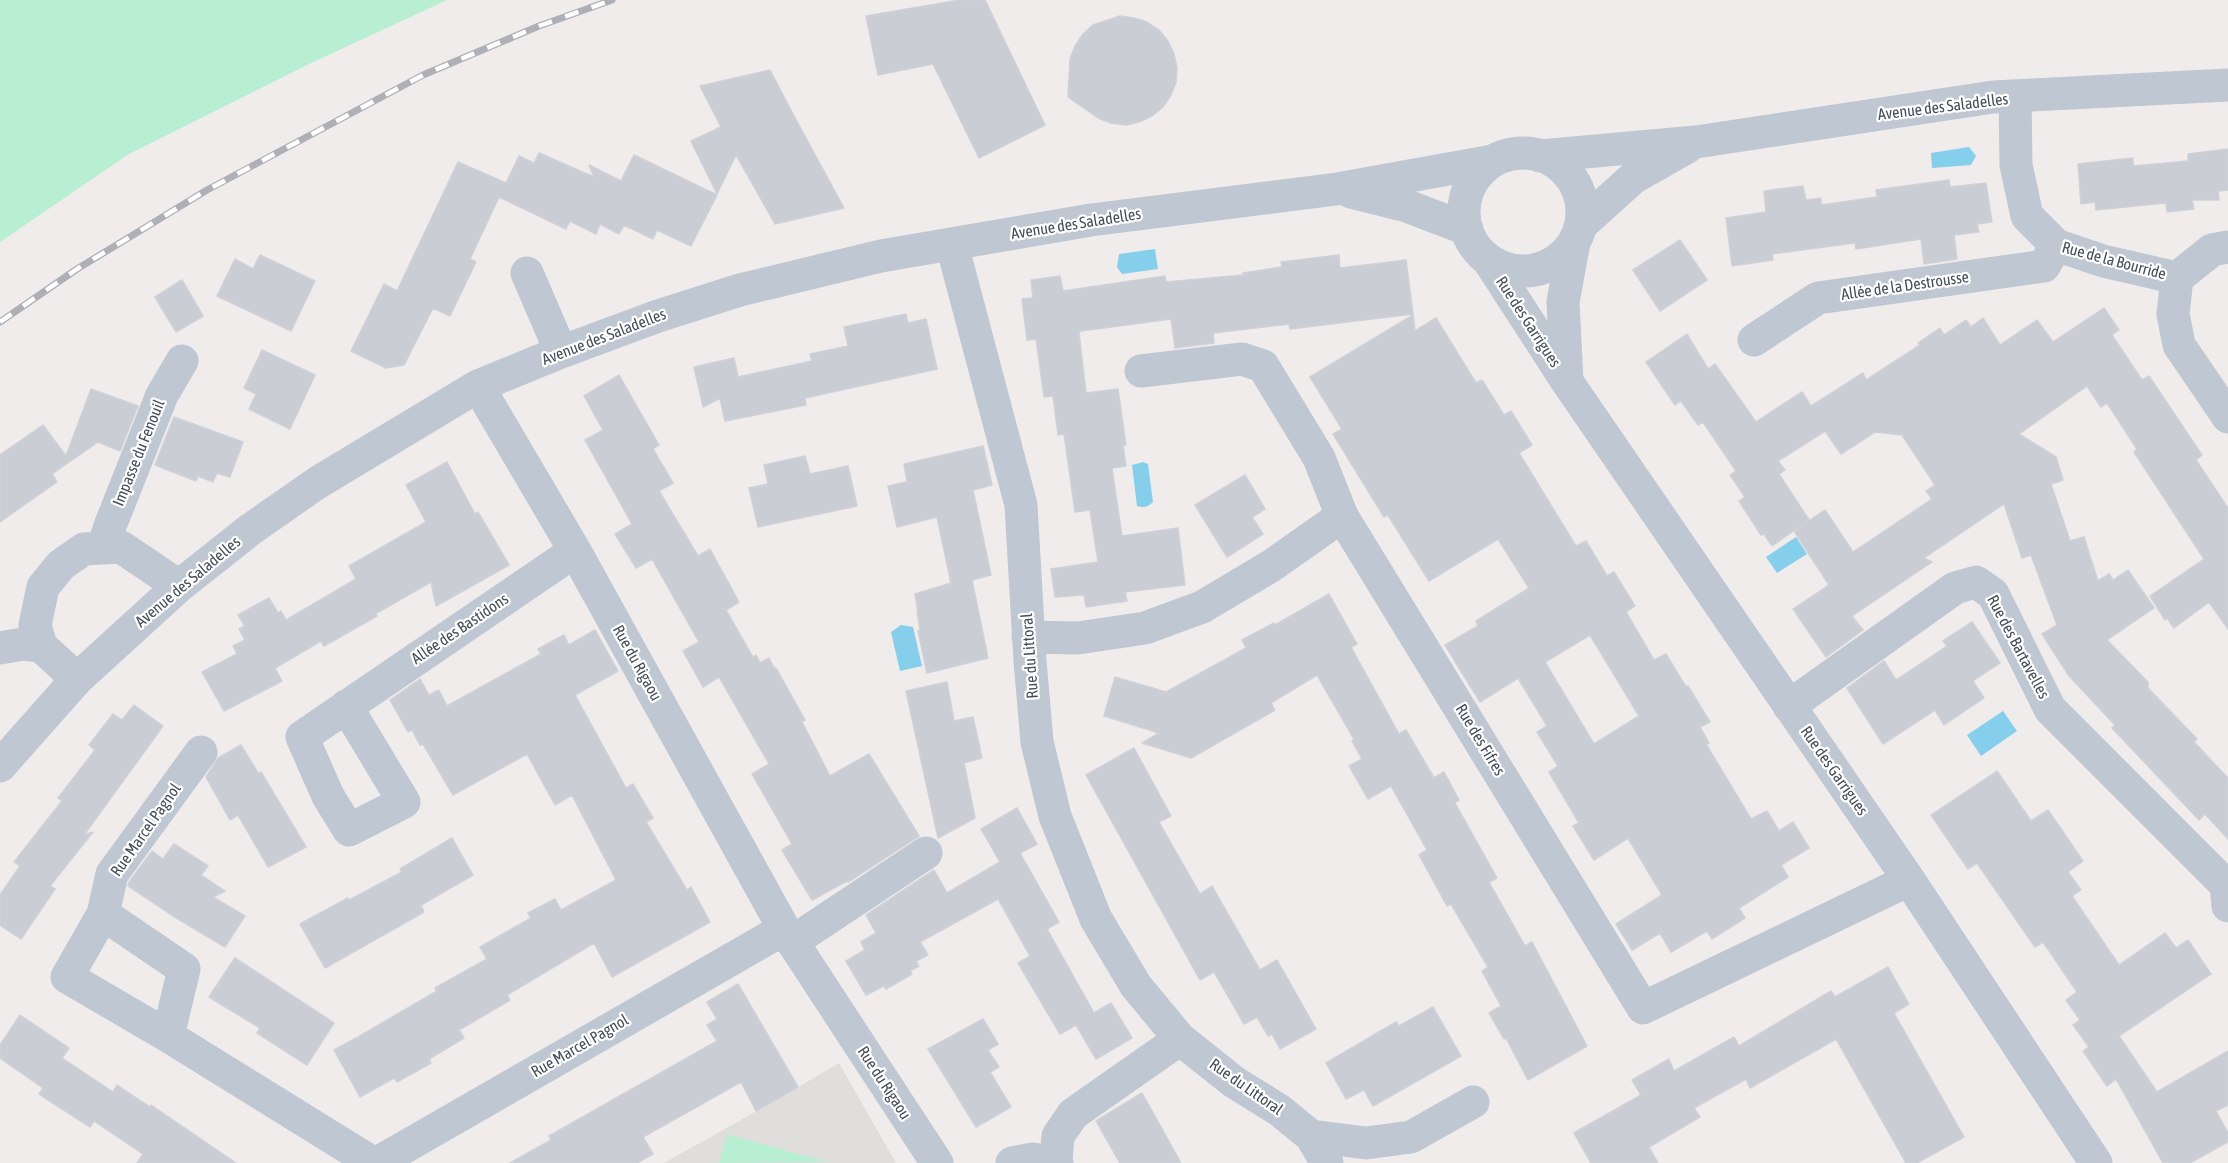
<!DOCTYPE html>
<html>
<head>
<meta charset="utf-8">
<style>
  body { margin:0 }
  canvas { display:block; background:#efeceb }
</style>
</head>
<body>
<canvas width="2228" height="1163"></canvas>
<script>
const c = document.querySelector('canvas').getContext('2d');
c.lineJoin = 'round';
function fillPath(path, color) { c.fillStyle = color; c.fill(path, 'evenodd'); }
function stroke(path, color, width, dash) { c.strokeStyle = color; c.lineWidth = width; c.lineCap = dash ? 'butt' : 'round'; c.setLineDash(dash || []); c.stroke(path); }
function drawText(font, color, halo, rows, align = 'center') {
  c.font = font + ' "Asap Condensed",sans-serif'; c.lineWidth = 4.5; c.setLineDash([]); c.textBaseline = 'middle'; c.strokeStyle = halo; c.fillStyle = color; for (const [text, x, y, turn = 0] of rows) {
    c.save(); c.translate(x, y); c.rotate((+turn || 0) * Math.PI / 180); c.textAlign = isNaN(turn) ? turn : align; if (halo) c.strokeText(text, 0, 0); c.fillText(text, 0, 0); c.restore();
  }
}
fillPath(new Path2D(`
  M839,1063l57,100h-232l107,-60z`), '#e0dddd');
fillPath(new Path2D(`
  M0,0h447l-138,64 -180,90 -129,88z
  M727,1134l100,28 -108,1z`), '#b8eed1');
fillPath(new Path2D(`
  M1969,147l7,9 -5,9 -39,3 -1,-15z
  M1155,249l3,20 -36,5 -5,-7 2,-13z
  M1143,462l5,2 5,38c-5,5 -9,6 -16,4l-5,-41z
  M1796,537l11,17 -30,19 -11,-16z
  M901,625l12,2 9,39 -22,5 -9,-39z
  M2003,711l14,20 -36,25 -14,-21z`), '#85cfec');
const building = new Path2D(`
  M960,0h25l60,125 -66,33 -46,-94 -55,11 -12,-59z
  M1120,16l14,2 13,4 12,8 9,11 6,13 3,14 -1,14 -5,13 -8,12 -11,9 -13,6 -13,3 -15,-2 -13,-5 -30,-21 2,-38 5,-13 8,-12 10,-9z
  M770,70l24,46 50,92 -69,16 -39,-69 -19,39 -26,-53 30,-14 -21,-41z
  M2228,149v41l-10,1 1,9h-27l2,9 -27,3 -1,-9 -70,7 -1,-8 -14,2 -3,-40 55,-6v8l55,-5v-7z
  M539,153l55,24 -5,-12 32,16 13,-26 83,40 -26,51 -34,-16 -4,9 -29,-14 -5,9 -19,-10 -4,10 -26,-13 -4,8 -67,-32 -29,62 6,3 -26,54 -17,-8 -29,57 -18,3 -35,-17 33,-67 13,7 61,-129 48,21 13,-27 15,7z
  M1949,180l1,7 36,-4 6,39 -15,2 2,8 -25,3 3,24 -33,5 -3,-25 -65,10 -1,-6 -83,11 1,6 -41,6 -6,-48 40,-6 -2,-21 39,-5 3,14 15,-2v7l56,-8 -1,-7z
  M1680,240l27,40 -47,31 -27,-41z
  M260,255l55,26 -24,50 -74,-35 18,-37 18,10z
  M1339,255l1,13 66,-8 7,54 -123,15 -1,-5 -76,9 1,10 -39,5 -4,-29 -90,12 -2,2 7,60 32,-4 8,56h-3l3,21 -14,2 10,68 56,-8 7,57 -60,7 2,9 -41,6 -2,-12 -29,2 -4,-28 47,-7 -8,-52 -15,2 -11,-78 -6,1 -5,-39 -9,1 -8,-58 -9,1 -5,-41 11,-1 -2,-18 29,-4 3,15 102,-15 1,6 77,-7v-2l39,-6 -1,-5z
  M182,280l21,36 -27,16 -21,-35z
  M2104,308l15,22 -7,5 30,45 7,-4 53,79 -6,5 32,48v121l-19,-27 -35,26 -7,-10 -2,2 -15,-24 54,-37 -70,-107 3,-3 -30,-46 -6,4 -14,-21 -68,48 37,23 7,23 -12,4 19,57 14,-4 14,44 11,-7 4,6 15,-10 26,38 -47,32 41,42v6l49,51 -3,3 34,36v61l-23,-25 -6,6 -87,-92 3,-3 -46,-49 -27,-42 15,-9 -26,-70 -9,3 -18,-54 -80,54 8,4 -80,54 11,14 -37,27 -33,-48 36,-24 -35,-54 31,-21 28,42 79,-53 -6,-8 9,-6 -33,-50 -27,-3 -34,22 -16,-23 -47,30 7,9 -6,4 30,46 -37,26 -8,-12 -3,1 -22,-34 6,-4 -15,-22 6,-4 -33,-49 -5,3 -17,-24 -6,4 -29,-43 41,-28 21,35 7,-5 41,58 46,-30 9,14 52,-33 3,7 54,-35 -2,-2 22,-15 4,7 22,-15 5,7 12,-9 17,27 37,-25 16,22z
  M906,314l2,9 18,-4 11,50 -132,29 1,7 -81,16 -5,-23 -17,9 -9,-40 40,-9 4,19 74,-16 -2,-7 38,-8 -4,-19z
  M1413,315l2,16 21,-13 40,65 6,-3 22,35 7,-4 21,34 -13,8 57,93 10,-5 21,35 7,-4 21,34 -9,6 28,48 12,-6 20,33 2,-1 22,36 -10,5 9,16 -3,1 45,75 16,-8 12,20 14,-9 16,26 -28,17 7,12 -49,31 6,10 -33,21 -5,-8 -36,21 -11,-19 -28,17 -16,-26 46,-29 -34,-57 -34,22 -21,-34 6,-3 -30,-51 9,-6 -21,-34 10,-6 -29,-48 -38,24 -35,-57 33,-19 -2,-5 53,-33 -31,-49 -69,42 -41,-66 -4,2 -51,-83 9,-5 -32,-52zM1590,635l49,81 -45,28 -49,-82z
  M262,350l53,25 -25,54 -41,-20 7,-15 -12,-6z
  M619,375l40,70 -6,4 20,34 -14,8 39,65 12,-7 29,53 -13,8 27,47 3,-2 4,8 9,-5 5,10h2l29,52 -3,2 28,54 39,-22 50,82 -71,46 -1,-1 -35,19 -30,-50 10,-6 -40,-70 17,-10 -50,-87 -16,10 -20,-36 16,-9 -47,-83 -16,9 -21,-34 17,-10 -47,-84 18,-10 -19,-34z
  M91,389l47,17 -18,45 -22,-9 -46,32 5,8 -57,40v-67l43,-30 23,31z
  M174,417l69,25 -13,35 -13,-4 -4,9 -15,-6 -2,5 -41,-16z
  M983,446l9,39 -19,5 18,85 -19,5 16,78 -61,15 -9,-42 2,-1 -3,-18h1l-3,-18 36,-11 -14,-66 -40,10 -9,-41 19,-4 -3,-18z
  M805,456l5,18 38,-8 9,40 -99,21 -9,-39 19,-4 -4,-19z
  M447,462l28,52 3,-2 31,53 -73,41 -5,-24 -56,32 2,2 -53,30 -3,-5 -46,27 7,13 -58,30 -22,-39 35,-18 -4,-8 12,-6 -6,-11 6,-3 -7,-11 31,-17 9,15 3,-2 5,9 70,-41 -7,-13 77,-44 -20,-37z
  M1245,475l20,34 -13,8 11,17 -36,23 -32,-52z
  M1329,594l28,50 -6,3 48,87 7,-4 28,48 10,-6 15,28 -4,3 42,75 -8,4 36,64 7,-4 55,104 -59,34 -22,-42 -2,1 -15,-26 12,-7 -19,-35 6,-4 -37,-63 -4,2 -28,-51 8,-5 -36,-64 -23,13 -19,-33 13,-7 -10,-18 2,-2 -37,-64 -46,28 4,7 -84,48 -49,-15 17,-10 -55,-17 11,-39 51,15 80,-44 -4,-8 32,-17 1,2z
  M1972,622l28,41 -27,18 11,17 -40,27 -9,-15 -52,34 -36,-56 37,-27 12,19 51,-34 -4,-5z
  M595,630l23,41 -43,24 51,93 7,-4 20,34 -7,4 41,68 4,-3 19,35 -98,55 -18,-34 -87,52 3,5 -51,30 5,8 -35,21 2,4 -34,19 -3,-4 -34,19 -26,-47 22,-12 4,2 -2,-3 79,-46 -2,-3 52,-29 -7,-12 51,-29 -3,-5 27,-14 6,11 55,-30 -44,-85 -17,10 -28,-51 -74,41 -30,-51 -3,1 -8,-15 -4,2 -18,-32 30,-21 9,16 10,-5 8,16 94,-52 -3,-5 26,-14 5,10z
  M947,682l7,39 19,-4 9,41 -18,5 11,55 -37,20 -32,-147z
  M134,705l29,21 -79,109 9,-3 -43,54 5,3 -34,50 -21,-14v-30l20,-29 -6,-4 48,-61 -4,-3 37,-48 -6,-5 24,-31 9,6z
  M241,745l17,28 3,-1 45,75 -38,20 -30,-52 -8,5 -24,-43 12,-19z
  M1134,748l37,68 -12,6 41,72 12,-8 48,84 17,-10 39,69 -36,20 -8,-15 -4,2 -11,-19 -13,7 -30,-52 -14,8 -114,-205z
  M1997,771l34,50 17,-11 35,51 -15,11 13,18 -9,6 47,69 46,-32 11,15 12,-8 23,34 -92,62 38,56 71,-41v54l-12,6 12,22v9l-38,21h-27l-47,-84 -9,7 -24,-35 6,-4 -16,-22 7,-5 -14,-20 11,-8 -34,-50 -8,5 -58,-84 -9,6 -37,-54z
  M1017,808l20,36 -17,9 39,69 -12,7 47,84 17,-10 21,35 -36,21 -20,-34 -16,9 -42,-71 12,-7 -32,-57 -78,43 8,13 -12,6 3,5 -9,5 2,3 -26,15 -2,-3 -18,9 -20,-34 19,-11 -4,-8 15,-9 -10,-18 68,-45 13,23 53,-31 -19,-33z
  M452,838l21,37 -52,30 3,7 -99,56 -25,-44 48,-26 1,2 53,-28 -2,-3z
  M174,844l34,22 -7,9 24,16 -12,6 32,19 -20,31 -52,-31 -45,-30 1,-4 23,-31 11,8z
  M235,958l99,65 -27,42 -50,-32 3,-5 -51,-31z
  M1888,967l21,37 -15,9 70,124 -47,26h-11l-70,-124 -86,49 -4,-9 -52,29 6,9 -51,30 9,16h-67l-17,-30 67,-38 -9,-15 37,-21 5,12 60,-34 5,9 92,-55 4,6z
  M738,984l60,103 -42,24 -15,-29 -98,55 10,17 -16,9h-127l41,-23 -2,-4 168,-95 -10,-16 10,-6 -10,-17z
  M1433,1007l28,49 -88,50 -9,-16 -18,9 -20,-36 70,-41 3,4z
  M20,1015l49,33 -7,10 51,34 4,-7 33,22 1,-2 85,58h-99l6,-9 -49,-33 -4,6 -51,-33 4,-6 -43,-30v-13z
  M983,1019l15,25 -10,6 11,17 -9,5 21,35 -35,20 -48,-78z
  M1142,1093l14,25 25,45h-61l-24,-42z`);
fillPath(building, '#cbcdd4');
stroke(building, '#cfd1d8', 1.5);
stroke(new Path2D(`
  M2015,97l1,68 11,51 29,29 47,16 74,17 -4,36 6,31 49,72
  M1464 212a59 59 0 1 1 118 0a59 59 0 1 1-118 0Z
  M1540,156l156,-14 297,-45 235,-12
  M1351,192l56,14 60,23
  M1581,225l52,-47 53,-30
  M952,245l69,260 9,156 7,81 18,74 41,103 40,67 44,53 54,43 45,28 32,26 16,27
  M1489,261l79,122 341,497 187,283
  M527,273l34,79
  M2177,278l35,-28 16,-3
  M1754,340l64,-42 226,-32 12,-21
  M1141,371l101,-12 21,7 56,92 23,58
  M1567,381l-4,-79 11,-60
  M478,386l97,165 209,378 153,234
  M103,548l7,-22 52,-131 20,-34
  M1028,637l50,1 67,-10 57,-21 69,-41 71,-50 301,492 266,-128
  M0,648l23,-4 18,2
  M77,679l-36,-33 -6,-21 8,-38 18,-22 23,-16 37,-2 58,39
  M346,706l58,96 -55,28 -21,-34 -26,-59 273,-186
  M1789,706l166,-118 21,-6 17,12 57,115 176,176 2,21
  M0,766l77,-87 102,-93 72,-57 66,-46 161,-97 83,-34 97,-36 82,-26 141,-34 210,-36 246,-31 156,-28
  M103,914l9,-40 89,-122
  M792,942l134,-89
  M168,1036l16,-67 -81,-55 -36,63 101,59 205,127
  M1311,1136l55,7 45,-6 62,-35
  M1056,1162l2,-26 15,-22 107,-75
  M377,1163l407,-234
  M1012,1163l21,-4 24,4`), '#bfc7d2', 33);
const rail = new Path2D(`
  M0,322l77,-53 130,-79 216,-115 116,-49 73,-26`);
stroke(rail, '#aeb0b6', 7);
stroke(rail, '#fff', 4.5, [14]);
drawText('16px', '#444e59', '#fff', [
  ["Avenue des Saladelles",1943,107,-7],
  ["Avenue des Saladelles",1076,224,-9],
  ["Rue de la Bourride",2114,261,15],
  ["Allée de la Destrousse",1905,286,-8],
  ["Rue des Garrigues",1528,322,57],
  ["Avenue des Saladelles",604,337,-21],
  ["Impasse du Fenouil",139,453,-68],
  ["Avenue des Saladelles",188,582,-40],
  ["Allée des Bastidons",460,629,-34],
  ["Rue des Bartavelles",2018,647,62],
  ["Rue du Littoral",1030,656,-94],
  ["Rue du Rigaou",637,663,61],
  ["Rue des Fifres",1480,740,59],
  ["Rue des Garrigues",1834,771,55],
  ["Rue Marcel Pagnol",146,830,-55],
  ["Rue Marcel Pagnol",580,1046,-30],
  ["Rue du Rigaou",884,1083,57],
  ["Rue du Littoral",1246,1087,35]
]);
</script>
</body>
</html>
